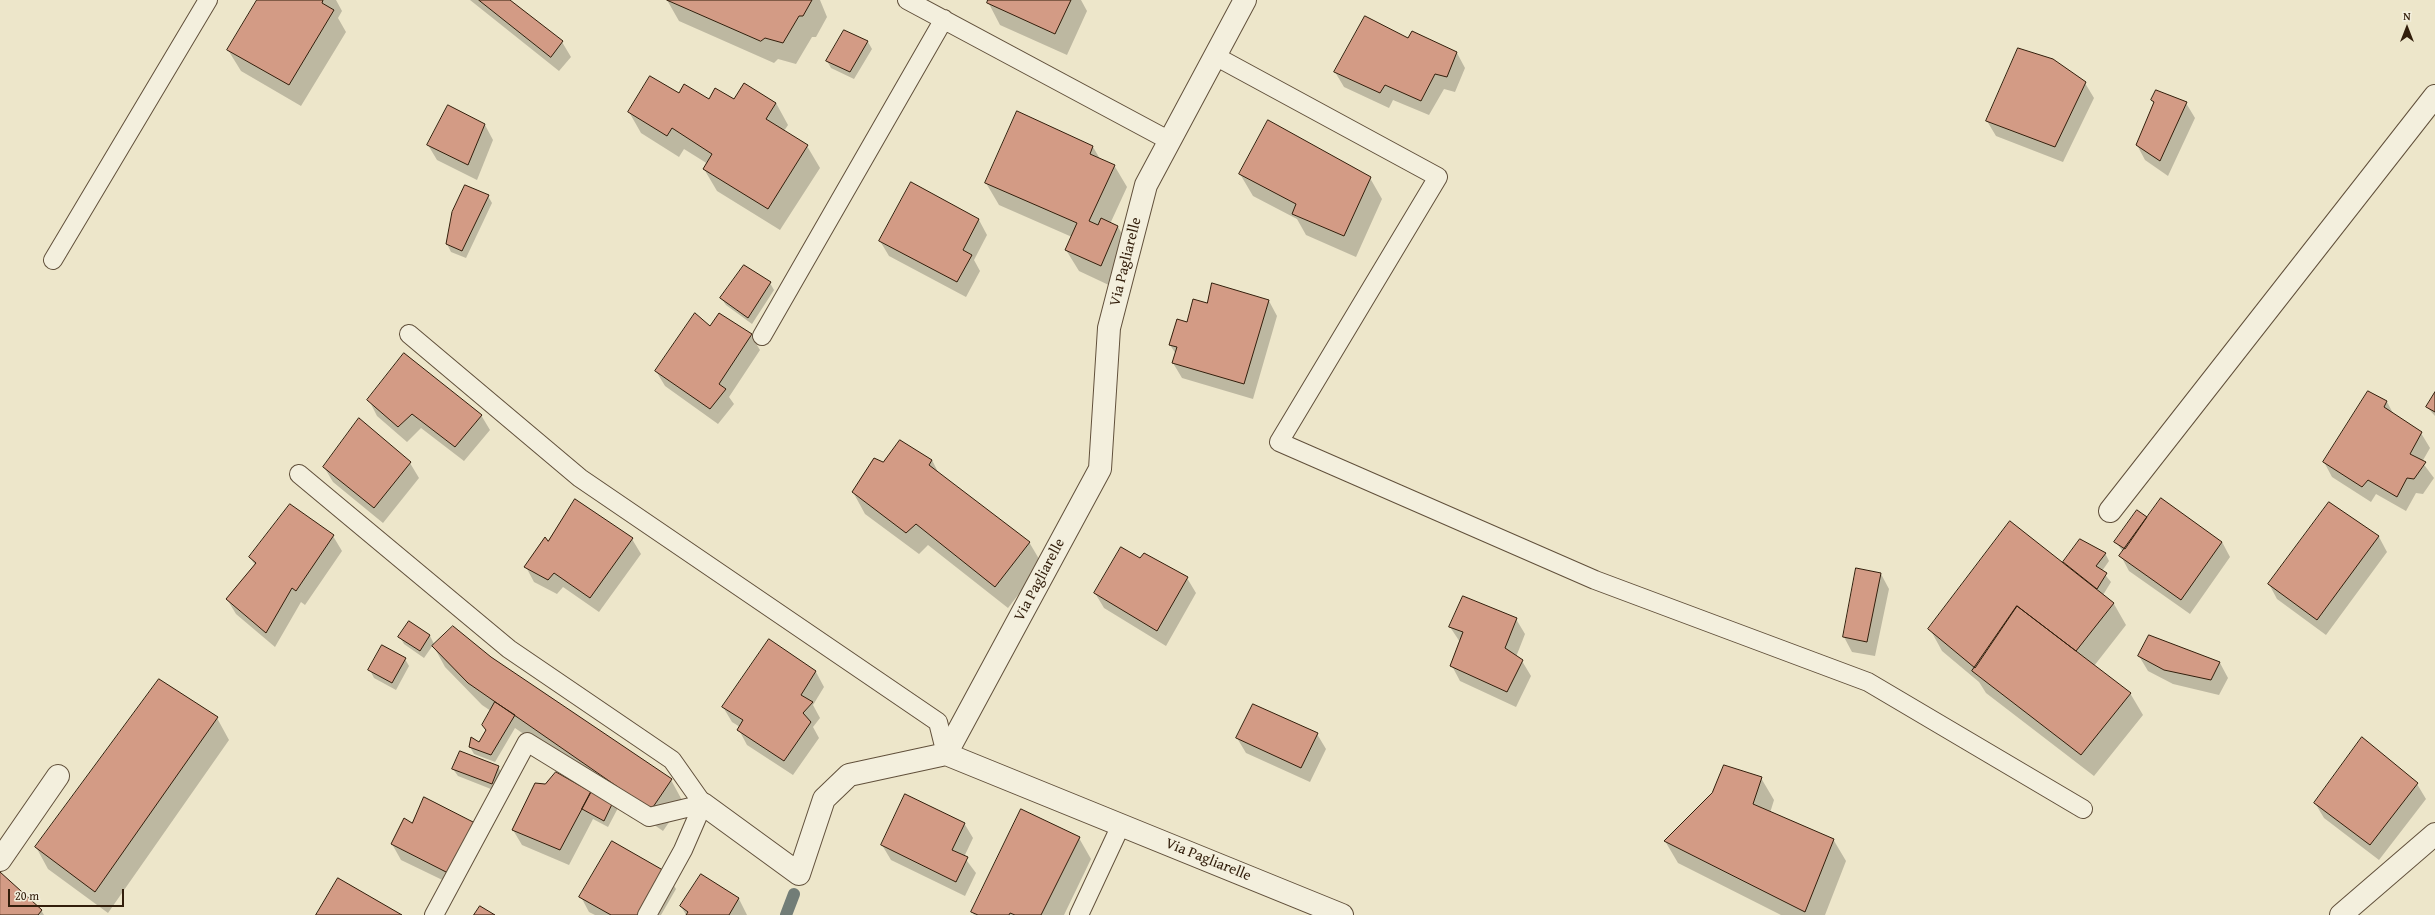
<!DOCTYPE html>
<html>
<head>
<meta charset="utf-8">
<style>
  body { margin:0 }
  #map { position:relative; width:2435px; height:915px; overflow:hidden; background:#ede6ca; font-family:"Gentium Book Plus",serif }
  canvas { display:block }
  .north { position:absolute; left:2387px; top:8px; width:40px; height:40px; -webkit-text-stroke:3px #f3efdd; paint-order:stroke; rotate:0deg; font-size:11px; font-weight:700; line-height:16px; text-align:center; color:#321e0b }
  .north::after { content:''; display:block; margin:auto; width:14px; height:18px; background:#321e0b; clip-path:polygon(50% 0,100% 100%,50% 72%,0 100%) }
  .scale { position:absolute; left:8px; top:889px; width:116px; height:18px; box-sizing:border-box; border:2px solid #321e0b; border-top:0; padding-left:5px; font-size:12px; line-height:14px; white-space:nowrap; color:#321e0b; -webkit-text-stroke:3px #f3efdd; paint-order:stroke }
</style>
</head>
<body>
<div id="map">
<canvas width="2435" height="915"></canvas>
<div class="north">N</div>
<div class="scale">20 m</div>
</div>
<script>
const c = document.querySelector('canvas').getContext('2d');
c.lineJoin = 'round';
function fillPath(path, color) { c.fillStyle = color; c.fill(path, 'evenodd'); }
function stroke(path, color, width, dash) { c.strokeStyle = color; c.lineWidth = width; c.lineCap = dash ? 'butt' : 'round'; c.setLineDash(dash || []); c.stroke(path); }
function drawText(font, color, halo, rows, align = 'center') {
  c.font = font + ' "Gentium Book Plus",serif'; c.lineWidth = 3; c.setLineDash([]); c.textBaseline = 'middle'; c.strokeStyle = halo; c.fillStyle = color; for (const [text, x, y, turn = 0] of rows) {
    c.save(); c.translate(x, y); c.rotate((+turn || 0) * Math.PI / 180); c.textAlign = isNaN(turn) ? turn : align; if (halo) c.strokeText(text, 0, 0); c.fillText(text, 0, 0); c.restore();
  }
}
fillPath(new Path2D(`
  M259,0h77l6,11 -4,7 8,14 -45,74 -60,-35 -13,-21z
  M470,0h39l53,42 9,15 -12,14z
  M667,0h153l7,17 -11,20h-4l-16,27 -18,-5 -4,4 -95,-42z
  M987,0h94l6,11 -20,44 -67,-30z
  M845,31l23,11 4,7 -18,30 -23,-11 -4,-7z
  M1412,32l45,21 8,15 -10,24 -11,-3 -15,26 -36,-15 -4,8 -45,-21 -9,-15 73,-33z
  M2019,49l66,34 9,15 -31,64 -67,-26 -9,-15z
  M679,94l30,7 67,2 12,22 -4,6 23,15 13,22 -40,62 -63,-39 -13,-22 4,-5 -24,-15 -5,8 -38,-24 -12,-21z
  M2152,100l34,3 9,15 -27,58 -23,-16 -8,-15 17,-41z
  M485,125l8,15 -16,40 -40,-20 -9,-15z
  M1093,147l7,12 14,6 13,22 -17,37 8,3 12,21 -17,39 -34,-16 -13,-21 6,-13 -73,-32 -13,-22z
  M1240,174l130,4 12,21 -26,58 -50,-22 -9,-16 -44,-23z
  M912,183l67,37 8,15 -13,25 6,11 -14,26 -77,-41 -9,-15z
  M488,196l4,7 -26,55 -15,-6 -4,-8z
  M770,283l4,7 -22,34 -26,-19 -5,-7z
  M1212,284l57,17 8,15 -24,83 -71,-21 -9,-15 3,-9 -6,-9 18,-22 19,-19z
  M710,328l41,7 9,15 -31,47 5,7 -16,20 -53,-38 -9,-15z
  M2435,394v22l-8,-9z
  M369,400l112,15 9,15 -26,31 -43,-33 -14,14 -30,-26z
  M2387,402l7,13 27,18 9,15 -8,14 12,16 -11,16 -7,-1 -10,18 -30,-17 -5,8 -39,-25 -8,-15z
  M359,420l51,43 9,15 -36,45 -50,-41 -9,-15z
  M932,460l7,14 90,68 13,22 -34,44 -80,-63 -9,9 -54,-40 -12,-22 30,-29z
  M575,501l57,38 9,15 -42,58 -36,-25 -6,7 -23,-12 -8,-15 22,-24z
  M2329,503l50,34 8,15 -61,83 -49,-36 -8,-15z
  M2137,511l11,7 74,24 8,15 -40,57 -61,-43 -8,-15 2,-4 -7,-10z
  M333,536l9,15 -37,54 -4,-3 -26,45 -39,-33 -9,-15 28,-34 -5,-8z
  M2105,553l4,8 -7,10 9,11 -8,13 11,9 12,21 -32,41 36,27 13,22 -49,61 -108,-83 -7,-11 -37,-31 -12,-22 136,-63 -2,-4z
  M1141,560l46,18 9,15 -30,53 -62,-38 -9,-15z
  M1881,574l8,15 -14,67 -23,-4 -8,-15z
  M1516,619l9,15 -9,23 6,4 9,15 -15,31 -56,-26 -8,-15 8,-24 -10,-15z
  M409,622l21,14 4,8 57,14 180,122 12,22 -20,29 -148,-103 -20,34 -21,-8 -4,-7 9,-3 7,-13 -3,-6 8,-14 -9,-6 -37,-38 -12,-22 -9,13 -20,-14 -4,-7z
  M2149,636l71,27 8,15 -9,17 -46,-11 -25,-13 -9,-15z
  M769,641l47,31 8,15 -11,18 7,13 -7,9 6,11 -26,37 -46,-30 -8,-15 1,-3 -8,-5 -9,-15z
  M405,659l4,7 -13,24 -22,-12 -4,-8z
  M217,718l12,22 -121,173 -60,-44 -12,-22z
  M1317,734l9,15 -16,33 -64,-29 -9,-15z
  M2362,739l55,45 9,15 -47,61 -55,-42 -9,-15z
  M498,767l5,8 -7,16 -38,-15 -5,-7z
  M1761,778l13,22 -4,13 63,26 13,22 -21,54h-44l-103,-52 -13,-22z
  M590,792l24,9 4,7 -10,19 -15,-8 -24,46 -47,-20 -9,-15z
  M964,823l9,15 -9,19 12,16 -11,23 -74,-36 -9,-15z
  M413,824l46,64 -58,-28 -9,-16z
  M1079,838l12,21 -27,56h-90l-2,-3z
  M667,874l9,15 -15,26h-66l-6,-3 -8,-15z
  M0,875l41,35 3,5h-44z
  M701,876l38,23 8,16h-61l-5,-9z`), '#0003');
stroke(new Path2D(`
  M786,915l8,-21`), '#727d77', 12);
const building = new Path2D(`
  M257,0h66l-1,3 12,7 -45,75 -62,-35z
  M479,0h31l53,41 -12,16z
  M667,0h145l-9,16h-4l-16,27 -18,-5 -4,3z
  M988,0h83l-16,34 -68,-31z
  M1365,16l43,22 4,-7 45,21 -10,25 -12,-3 -14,27 -36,-16 -5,8 -46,-21z
  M844,30l24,11 -18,31 -24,-11z
  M2018,48l35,11 33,23 -31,65 -69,-26z
  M650,76l29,17 5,-9 25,15 6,-11 19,11 10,-16 32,20 -10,16 42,26 -40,64 -65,-40 9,-15 -40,-26 -5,8 -39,-24z
  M2156,90l31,12 -27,59 -24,-16 18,-43 -3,-2z
  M448,105l37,19 -17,41 -41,-20z
  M1017,111l76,35 -3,8 25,11 -26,56 9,4 3,-7 17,8 -17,40 -36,-16 12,-27 -92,-40z
  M1268,120l103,57 -27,59 -52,-22 4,-10 -57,-30z
  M911,182l68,37 -16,31 9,5 -15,27 -78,-41z
  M465,185l24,10 -27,56 -16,-7 6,-32z
  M744,265l27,17 -23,36 -28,-20z
  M1212,283l57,17 -25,84 -72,-21 5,-16 -8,-2 8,-26 10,3 6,-23 14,4z
  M695,313l15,13 9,-13 33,21 -33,50 7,5 -16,20 -55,-38z
  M404,353l78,62 -27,32 -43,-33 -14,13 -31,-27z
  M2368,391l19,10 -3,6 38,25 -12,22 16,8 -12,17 -7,-1 -10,19 -29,-17 -6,7 -39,-25z
  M2435,392v20l-9,-5z
  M359,418l52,44 -37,46 -51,-41z
  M900,440l32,20 -3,5 101,77 -35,45 -79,-63 -10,9 -54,-41 22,-34 9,4z
  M2161,498l61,44 -41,58 -62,-44z
  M575,499l58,39 -43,60 -36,-25 -6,7 -24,-13 21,-30 3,4z
  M2329,502l50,34 -62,84 -49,-36z
  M290,504l44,31 -38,56 -4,-3 -26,45 -40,-34 30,-36 -7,-6z
  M2137,510l10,7 -22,32 -11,-7z
  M2010,521l104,82 -38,48 -59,-45 -42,62 -47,-39z
  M2080,539l26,14 -10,13 11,7 -10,16 -34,-27z
  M1121,547l19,11 4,-5 44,24 -31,54 -63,-38z
  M1856,568l25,5 -14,69 -24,-5z
  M1463,596l54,22 -12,30 18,12 -16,32 -57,-26 13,-34 -14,-5z
  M2017,606l114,87 -50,62 -109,-84z
  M409,621l21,14 -10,16 -22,-14z
  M453,626l38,31 181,122 -21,31 -183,-127 -36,-37z
  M2149,635l71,27 -9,18 -47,-10 -26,-14z
  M769,639l47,32 -15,24 12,7 -10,11 8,9 -27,39 -47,-31 6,-10 -21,-13z
  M382,645l24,13 -14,25 -24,-13z
  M159,679l59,38 -123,175 -60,-45z
  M495,702l20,13 -24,40 -22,-8 2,-10 8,5 7,-12 -4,-5z
  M1253,704l65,29 -17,35 -65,-30z
  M2362,737l56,46 -48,62 -56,-42z
  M460,751l39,15 -7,18 -40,-15z
  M1724,765l38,12 -9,27 81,35 -29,73 -141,-71 48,-48z
  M556,772l35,20 -31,58 -48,-20 23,-47 10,1z
  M591,792l23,8 -10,21 -22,-12z
  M905,794l60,29 -13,27 16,7 -12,25 -75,-37z
  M424,797l51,26 -25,51 -59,-30 13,-26 8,5z
  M1021,809l59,28 -39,78h-26l-5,-2 -1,2h-31l-7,-3z
  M612,841l56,32 -24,42h-33l-32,-18z
  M0,872l42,38 -4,5h-38z
  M701,874l38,24 -10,17h-43l2,-3 -8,-6z
  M338,878l64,37h-86z
  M480,906l15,9h-21z`);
fillPath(building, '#d39b85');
stroke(building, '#321e0b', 1);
const lane = new Path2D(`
  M907,0l263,141
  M1215,56l223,121 -159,265 316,138 273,102 215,127
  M53,260l155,-260
  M409,334l171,144 358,244 8,32
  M762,336l182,-317
  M299,474l210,175 163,111 31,44
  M434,915l93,-173 122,75 54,-13
  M647,915l36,-65 20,-46
  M1079,915l42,-90`);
const street = new Path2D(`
  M2110,511l325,-415
  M946,754l154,-285 9,-141 37,-143 99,-185
  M946,754l396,161
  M703,804l96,70 25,-75 25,-24 97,-21
  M0,860l58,-84
  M2341,915l94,-81`);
stroke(lane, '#61503b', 20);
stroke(street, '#61503b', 24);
stroke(lane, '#f3efdd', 18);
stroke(street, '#f3efdd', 22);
drawText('15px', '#321e0b', '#f3efdd', [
  ["Via Pagliarelle",1126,262,-76],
  ["Via Pagliarelle",1040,580,-62],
  ["Via Pagliarelle",1208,860,22]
]);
</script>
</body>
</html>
